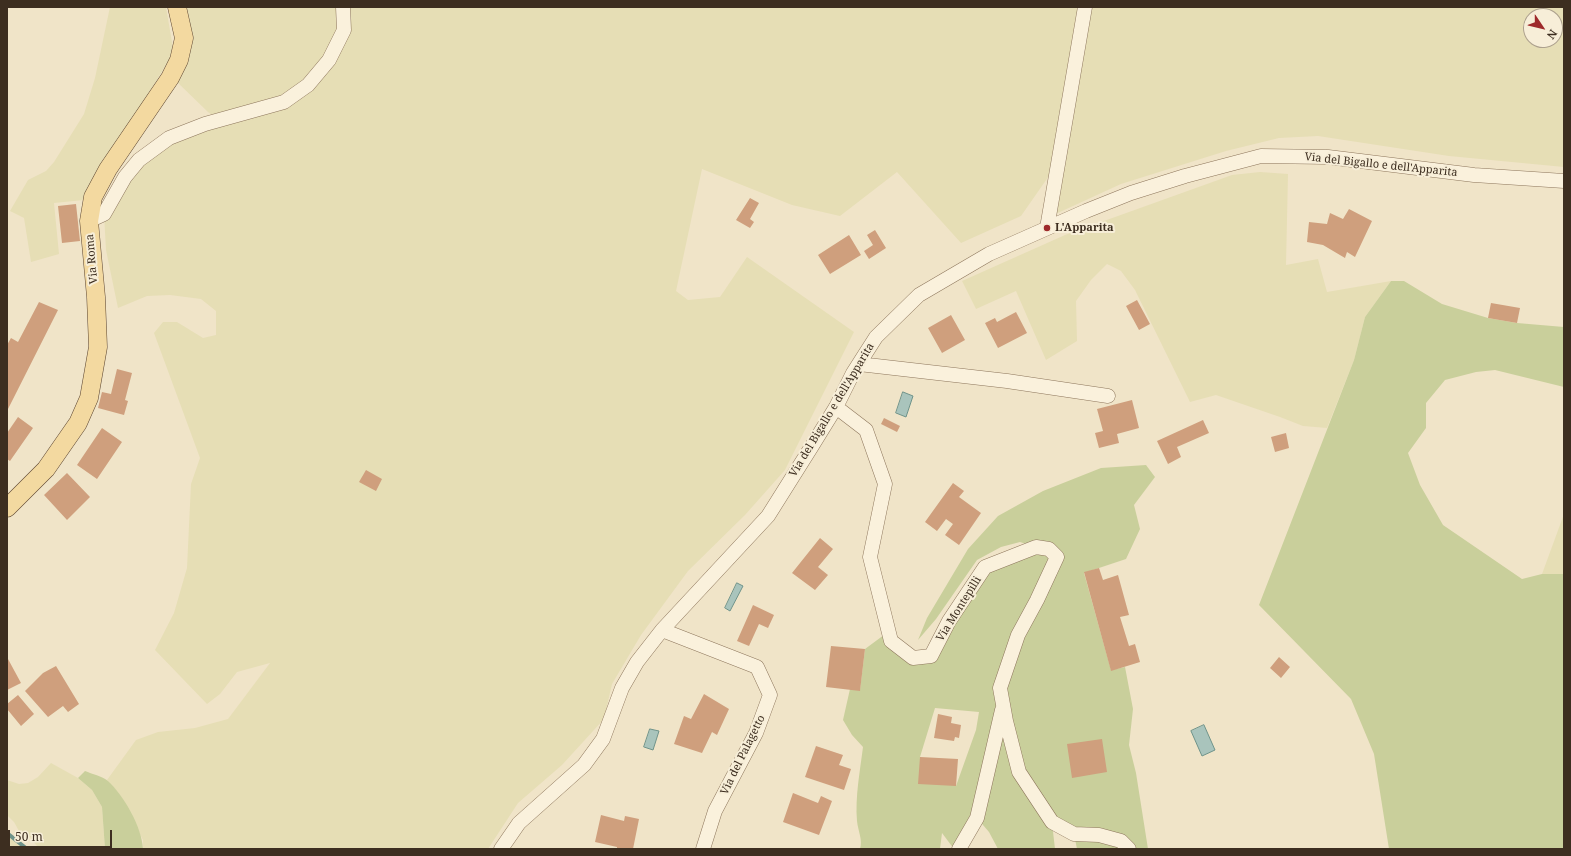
<!DOCTYPE html>
<html>
<head>
<meta charset="utf-8">
<style>
  body { margin:0 }
  #map { position:relative; width:1571px; height:856px; overflow:hidden; background:#f0e4c8; font-family:"Noto Serif",serif }
  canvas { display:block }
  .frame { position:absolute; inset:0; border:8px solid #3d2e20; pointer-events:none }
  .north { position:absolute; left:1523px; top:8px; width:40px; height:40px; box-sizing:border-box; background:#f7eed8; border:1px solid #ada18e; border-radius:50%; rotate:125deg; font-size:11px; font-weight:700; line-height:16px; text-align:center; color:#3d2e20 }
  .north::after { content:''; display:block; margin:auto; width:14px; height:18px; background:#9e2a2b; clip-path:polygon(50% 0,100% 100%,50% 72%,0 100%) }
  .scale { position:absolute; left:8px; top:830px; width:104px; height:18px; box-sizing:border-box; border:2px solid #3d2e20; border-top:0; padding-left:5px; font-size:12px; line-height:14px; white-space:nowrap; color:#3d2e20; -webkit-text-stroke:3px #f7eed8; paint-order:stroke }
</style>
</head>
<body>
<div id="map">
<canvas width="1571" height="856"></canvas>
<div class="frame"></div>
<div class="north">N</div>
<div class="scale">50 m</div>
</div>
<script>
const c = document.querySelector('canvas').getContext('2d');
c.lineJoin = 'round';
function fillPath(path, color) { c.fillStyle = color; c.fill(path, 'evenodd'); }
function stroke(path, color, width, dash) { c.strokeStyle = color; c.lineWidth = width; c.lineCap = dash ? 'butt' : 'round'; c.setLineDash(dash || []); c.stroke(path); }
function drawText(font, color, halo, rows, align = 'center') {
  c.font = font + ' "Noto Serif",serif'; c.lineWidth = 4; c.setLineDash([]); c.textBaseline = 'middle'; c.strokeStyle = halo; c.fillStyle = color; for (const [text, x, y, turn = 0] of rows) {
    c.save(); c.translate(x, y); c.rotate((+turn || 0) * Math.PI / 180); c.textAlign = isNaN(turn) ? turn : align; if (halo) c.strokeText(text, 0, 0); c.fillText(text, 0, 0); c.restore();
  }
}
fillPath(new Path2D(`
  M110,7h56l7,41 -4,12 -85,140 -30,3 5,51 -28,8 -7,-44 -14,-7 18,-31 18,-9 8,-9 30,-48 11,-36z
  M184,7h1380v160l-115,-11 -131,-20 -39,2 -53,13 -105,33 -72,33 9,-54 -37,53 -60,27 -64,-71 -57,44 -48,-11 -90,-36 -26,122 12,9 32,-3 27,-40 107,75 -69,138 -40,45 -57,56 -47,64 -29,49 -8,35 -42,46 -44,38 -30,46h-345v-9l-23,-45 -13,-15 29,-40 22,-8 37,-4 33,-9 42,-56 -33,9 -17,22 -13,10 -52,-54 19,-37 13,-45 4,-84 9,-26 -46,-125 9,-11h14l26,16 13,-3v-24l-15,-12 -31,-4 -23,1 -29,12 -12,-58 -2,-36 35,-54 80,-40 -11,-8 -31,-30zM1531,16h24v24h-24z
  M1260,172l28,2 -2,91 32,-6 9,33 64,-11 -26,36 -11,43 -27,68 -24,-2 -23,-9 -64,-22 -26,7 -55,-112 -14,-19 -14,-7 -16,16 -15,21 1,40 -31,19 -30,-69 -40,18 -14,-28 103,-46 167,-60z
  M1564,514v60h-22z
  M51,763l27,15 14,12 10,17 3,42h-63l-5,-3 -7,-9 -6,3 -10,-18 -7,-7v-35l12,4 9,-1 10,-6z
  M7,833l20,16h-20z`), '#e6deb5');
fillPath(new Path2D(`
  M1391,281h13l38,23 46,14 29,5 47,4v60l-69,-17 -19,2 -31,8 -19,23v25l-18,25 12,32 23,40 79,54 20,-5h22v275h-175l-15,-95 -23,-55 -92,-94 95,-245 11,-43z
  M1146,465l9,12 -21,28 6,24 -14,30 -42,14 27,97 14,-3 8,42 -4,36 7,28 12,76h-71l-3,-15 -22,-11 3,26h-57l-9,-17 -12,-14 -23,31 -12,-16 -2,16h-80c3,-9 -2,-18 -3,-28 -2,-24 3,-50 6,-74l-11,-12 -9,-15 7,-31 10,1 5,-41 23,-17 25,26 18,-2 54,-89 50,-20 -15,-5 -19,5 -24,13 -41,59 -18,21 9,-22 41,-69 30,-33 45,-25 58,-23zM935,708l44,4 -3,18 -20,56 -36,-29z
  M85,771c7,3 17,5 23,10 16,15 34,46 35,68h-38l-3,-42 -10,-17 -14,-12z`), '#c9cf9b');
const water = new Path2D(`
  M903,392l10,4 -7,21 -10,-4z
  M737,583l6,3 -13,25 -5,-3z
  M1204,725l11,25 -13,6 -11,-25z
  M650,729l9,2 -6,19 -9,-3z`);
fillPath(water, '#a9c4bc');
stroke(water, '#6f938a', 1);
stroke(new Path2D(`
  M7,833l20,16`), '#6f938a', 4);
fillPath(new Path2D(`
  M750,198l9,5 -9,16 4,3 -4,6 -14,-8z
  M76,204l4,37 -18,2 -4,-37z
  M1349,209l23,12 -17,36 -8,-5 -2,6 -22,-13 -16,-3 2,-20 18,2 3,-11 13,6z
  M875,230l11,18 -17,11 -5,-8 9,-6 -6,-10z
  M849,235l12,20 -31,19 -12,-19z
  M1137,300l13,24 -11,6 -13,-24z
  M39,302l19,8 -51,101v-66l4,-7 7,4z
  M1491,303l29,5 -3,15 -29,-5z
  M1016,312l11,21 -29,15 -13,-25 10,-5 2,4z
  M951,315l14,25 -23,13 -14,-25z
  M117,369l15,4 -7,27 3,1 -4,14 -26,-7 4,-16 9,2z
  M1132,400l7,28 -22,6 2,9 -20,5 -4,-15 8,-2 -6,-22z
  M18,417l15,11 -23,33 -3,-2v-26z
  M884,418l16,8 -3,6 -16,-8z
  M1203,420l6,13 -32,14 4,10 -13,7 -11,-23z
  M102,428l20,14 -25,37 -20,-14z
  M1286,433l3,15 -14,4 -4,-15z
  M366,470l16,9 -6,12 -17,-9z
  M67,473l23,24 -23,23 -23,-25z
  M953,483l11,8 -5,6 22,16 -22,32 -14,-10 8,-11 -7,-5 -9,12 -12,-9z
  M820,538l13,11 -15,18 10,8 -13,15 -23,-17z
  M1099,568l4,12 15,-5 11,40 -9,2 9,29 6,-2 5,18 -29,9 -27,-99z
  M753,605l21,10 -6,13 -9,-4 -10,22 -12,-5z
  M831,646l34,3 -5,42 -34,-4z
  M1279,657l11,10 -9,11 -11,-10z
  M7,659h1l13,24 -14,7z
  M56,666l23,38 -11,8 -5,-6 -15,11 -23,-26 18,-18z
  M704,694l25,15 -12,26 -5,-3 -10,21 -28,-9 10,-28 7,3z
  M18,695l16,19 -13,12 -14,-17v-5z
  M938,714l14,3 -1,6 10,2 -2,13 -4,-1 -1,4 -20,-3z
  M1102,739l5,33 -35,6 -5,-34z
  M816,746l27,9 -4,10 12,4 -7,21 -39,-13z
  M920,757l38,2 -2,27 -38,-2z
  M793,793l25,10 3,-7 11,5 -13,34 -36,-13z
  M601,815l23,6 1,-5 14,3 -6,30h-16v-2l-22,-5z`), '#cf9f7d');
const minor = new Path2D(`
  M89,221l15,-7 21,-37 14,-17 30,-22 36,-14 79,-22 24,-17 21,-25 15,-30 -1,-23
  M1047,228l38,-221
  M859,364l148,17 101,15
  M836,407l30,23 19,54 -15,73 21,84 22,17 18,-2 18,-35 36,-54 51,-20 13,2 8,8 -20,43 -19,35 -18,53 6,33 13,51 33,50 22,12 25,1 22,6 8,8
  M662,630l95,37 13,28 -14,38 -41,78 -12,38
  M501,849l18,-26 65,-58 19,-26 19,-51 15,-26 25,-32 106,-114 44,-70 24,-39 17,-34 23,-36 43,-42 70,-41 97,-43 45,-18 54,-17 76,-20 67,1 146,18 90,6
  M959,849l18,-31 25,-108`);
const major = new Path2D(`
  M7,508l39,-39 32,-46 11,-25 9,-51 -2,-50 -7,-76 4,-24 15,-28 62,-91 9,-18 5,-22 -7,-31`);
stroke(minor, '#8d765c', 15);
stroke(major, '#5b4430', 19);
stroke(minor, '#faf1dc', 14);
stroke(major, '#f3d9a0', 18);
for (const [x, y, r, color] of [
  [1047,228,4,"#9e2a2b"]
]) { const dot = new Path2D(); dot.arc(x, y, r, 0, 2 * Math.PI); c.fillStyle = color; c.fill(dot); stroke(dot, '#f7eed8', 1.5); }
drawText('11px', '#3d2e20', '#f7eed8', [
  ["Via del Bigallo e dell'Apparita",1381,165,6],
  ["Via Roma",92,259,-95],
  ["Via del Bigallo e dell'Apparita",832,410,-59],
  ["Via Montepilli",959,609,-58],
  ["Via del Palagetto",743,755,-64]
]);
drawText('bold 11px', '#3d2e20', '#f7eed8', [
  ["L'Apparita",1055,228]
], 'left');
</script>
</body>
</html>
